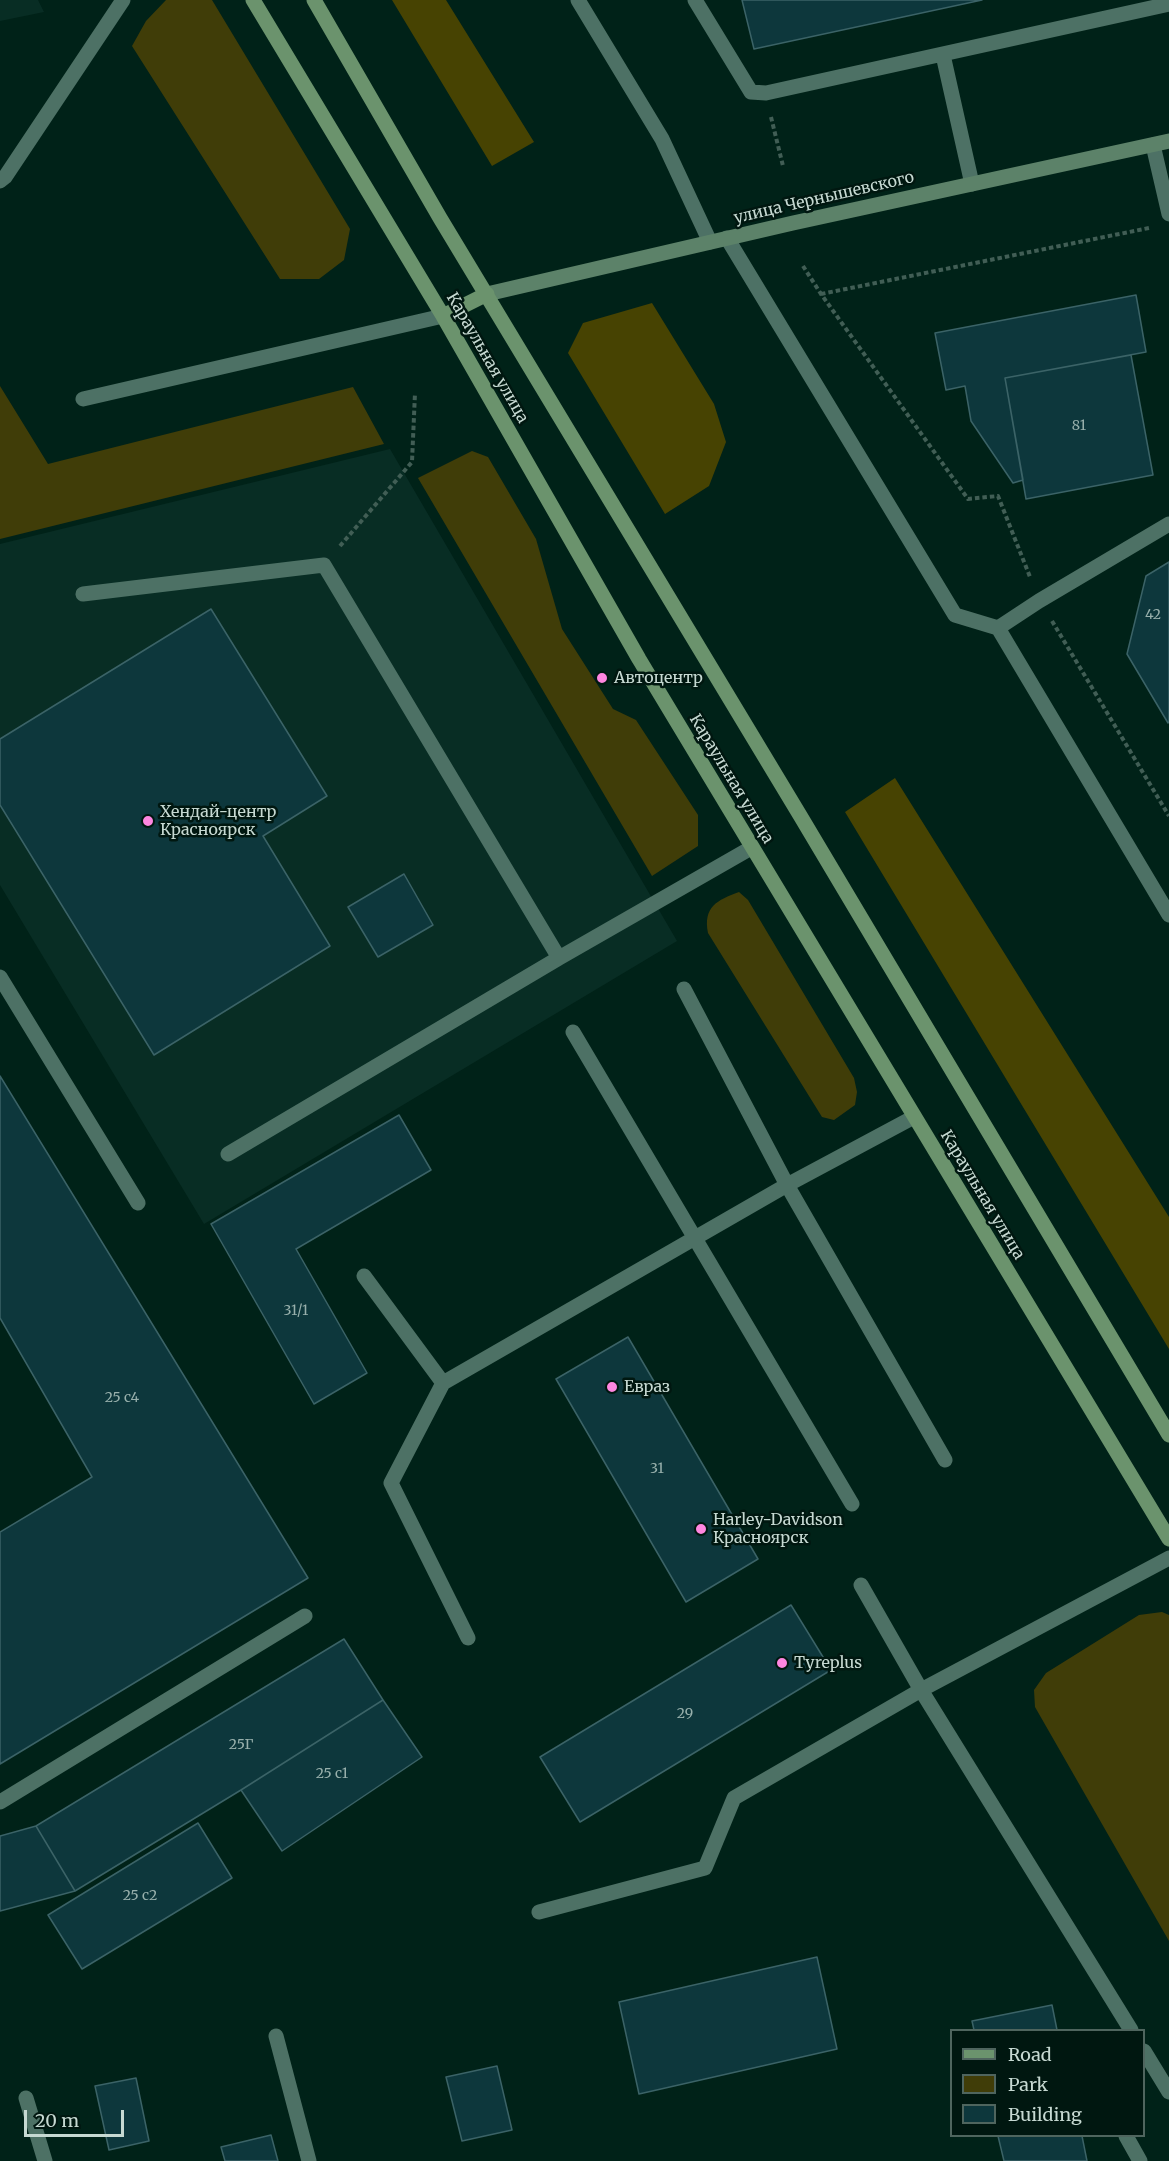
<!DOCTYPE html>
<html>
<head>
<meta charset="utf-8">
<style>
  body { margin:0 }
  #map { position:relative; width:1169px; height:2161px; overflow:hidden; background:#002218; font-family:Merriweather,serif }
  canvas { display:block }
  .legend { position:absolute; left:950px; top:2029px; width:195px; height:108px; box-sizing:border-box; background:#001710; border:2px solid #4f655e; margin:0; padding:8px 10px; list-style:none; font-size:18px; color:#c6d9d2 }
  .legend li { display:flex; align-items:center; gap:12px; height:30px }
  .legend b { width:30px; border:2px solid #4f655e }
  .scale { position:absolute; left:24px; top:2110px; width:100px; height:27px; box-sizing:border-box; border:3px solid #c6d9d2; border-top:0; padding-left:8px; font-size:18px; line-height:21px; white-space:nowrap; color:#c6d9d2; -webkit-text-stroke:4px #001710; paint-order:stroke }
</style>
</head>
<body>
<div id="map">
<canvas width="1169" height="2161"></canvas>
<ul class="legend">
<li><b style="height:8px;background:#6b936d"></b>Road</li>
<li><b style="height:16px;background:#403d08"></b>Park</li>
<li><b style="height:16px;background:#0d373c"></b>Building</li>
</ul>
<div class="scale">20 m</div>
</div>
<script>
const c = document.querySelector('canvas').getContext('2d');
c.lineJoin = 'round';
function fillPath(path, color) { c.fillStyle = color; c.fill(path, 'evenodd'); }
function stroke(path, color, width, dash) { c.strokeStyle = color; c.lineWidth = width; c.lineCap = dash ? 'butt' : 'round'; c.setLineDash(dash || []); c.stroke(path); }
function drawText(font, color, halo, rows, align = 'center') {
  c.font = font + ' Merriweather,serif'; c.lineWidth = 5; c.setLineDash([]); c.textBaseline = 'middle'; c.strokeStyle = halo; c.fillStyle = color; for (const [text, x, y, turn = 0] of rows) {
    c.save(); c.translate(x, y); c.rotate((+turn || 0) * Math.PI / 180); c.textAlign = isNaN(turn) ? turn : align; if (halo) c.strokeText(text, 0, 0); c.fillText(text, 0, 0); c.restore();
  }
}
fillPath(new Path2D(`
  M0,0h38l6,12 -44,9z
  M390,449l287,492 -473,283 -204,-339v-341z`), '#082d24');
fillPath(new Path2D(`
  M166,0h46l138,229 -6,31 -25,19h-39l-148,-233 14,-25z
  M0,386l48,78 305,-77 31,57 -384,95z
  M472,451l16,6 48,82 26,90 51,80 23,11 62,95v31l-46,30 -234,-398z
  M739,892l9,8 106,178 3,14 -2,13 -21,15 -12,-3 -114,-184c-5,-26 9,-33 31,-41z
  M1162,1612l7,3v326l-134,-234 -1,-17 12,-17 93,-58z`), '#403d08');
fillPath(new Path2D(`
  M392,0h54l88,142 -42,24z
  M652,303l62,101 12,38 -17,44 -44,28 -97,-161 15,-30z
  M895,778l274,439v132l-324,-537z`), '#474302');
const building = new Path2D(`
  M742,0h240l-228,49z
  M1136,295l10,57 -141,26 18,102 -10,3 -42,-62 -6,-35 -19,4 -11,-57z
  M1131,355l22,120 -127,24 -21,-121z
  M1169,562v160l-1,1 -41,-69 19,-78z
  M211,609l116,187 -64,40 67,110 -176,109 -154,-250v-66z
  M404,874l29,51 -55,32 -30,-50z
  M0,1076l308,502 -308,186v-232l92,-55 -92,-159z
  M399,1115l32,55 -135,79 71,124 -53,31 -103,-180z
  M628,1337l130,222 -72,43 -130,-223z
  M791,1605l40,65 -251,152 -40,-65z
  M344,1639l39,61 -142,90 -166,101 -39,-65z
  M383,1700l39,57 -140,94 -41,-61z
  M198,1823l34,55 -150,91 -34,-54z
  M36,1826l39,65 -75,20v-75z
  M817,1957l20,92 -198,45 -20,-92z
  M1052,2005l5,25h-83l-2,-9z
  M497,2066l15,64 -50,11 -16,-64z
  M136,2078l13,63 -40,9 -14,-64z
  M271,2135l7,26h-53l-4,-14z
  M998,2136h84l5,25h-83z`);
fillPath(building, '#0d373c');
stroke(building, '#3b6367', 1.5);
stroke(new Path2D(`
  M771,117l12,49
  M803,266l18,28 147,205 30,-3 32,81
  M821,294l328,-66
  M340,546l72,-84 3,-69
  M1052,621l117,195`), '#415e55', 4, [4.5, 3]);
stroke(new Path2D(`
  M578,0l84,139 48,103
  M695,0l56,92 15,1 403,-89
  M943,55l29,129
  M1153,145l16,69
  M727,238l228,377 43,13 171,287
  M83,399l360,-83
  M83,594l241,-29 235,393 192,-110
  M998,628l41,-27 130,-77
  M0,977l138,226
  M684,989l103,196 158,275
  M573,1032l279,472
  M228,1154l331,-196
  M364,1276l79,107
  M861,1585l60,105 210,340
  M468,1638l-77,-155 52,-100 344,-198 127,-68
  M0,1802l305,-186
  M539,1912l166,-44 29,-70 187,-108 248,-132
  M276,2036l33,125
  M1144,2051l25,41
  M26,2098l19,63
  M1126,2136l14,25`), '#4d7165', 15);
stroke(new Path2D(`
  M0,181l5,-4 118,-177`), '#4d7165', 15);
stroke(new Path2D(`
  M487,294l306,-71 376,-82`), '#5c8269', 15);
stroke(new Path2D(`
  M253,0l190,316 196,343 530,880
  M314,0l126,218 361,599 368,618
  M443,316l44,-22`), '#6b936d', 15);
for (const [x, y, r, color] of [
  [602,678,6,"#fe86e0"],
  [148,821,6,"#fe86e0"],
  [612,1387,6,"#fe86e0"],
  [701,1529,6,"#fe86e0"],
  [782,1663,6,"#fe86e0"]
]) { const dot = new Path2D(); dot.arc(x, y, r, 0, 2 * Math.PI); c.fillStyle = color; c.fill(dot); stroke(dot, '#001710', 2); }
drawText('14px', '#98b0ac', null, [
  ["81",1079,426],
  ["42",1153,615],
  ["31/1",296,1311],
  ["25 с4",122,1398],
  ["31",657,1469],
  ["29",685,1714],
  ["25Г",241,1745],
  ["25 с1",332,1774],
  ["25 с2",140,1896]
]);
drawText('16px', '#c6d9d2', '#001710', [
  ["улица Чернышевского",824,198,-13],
  ["Караульная улица",487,358,60],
  ["Караульная улица",731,779,59],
  ["Караульная улица",982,1195,59]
]);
drawText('16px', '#c6d9d2', '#001710', [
  ["Автоцентр",614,678],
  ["Хендай-центр",160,812],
  ["Красноярск",160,830],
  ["Евраз",624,1387],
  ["Harley-Davidson",713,1520],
  ["Красноярск",713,1538],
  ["Tyreplus",794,1663]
], 'left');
</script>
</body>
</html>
